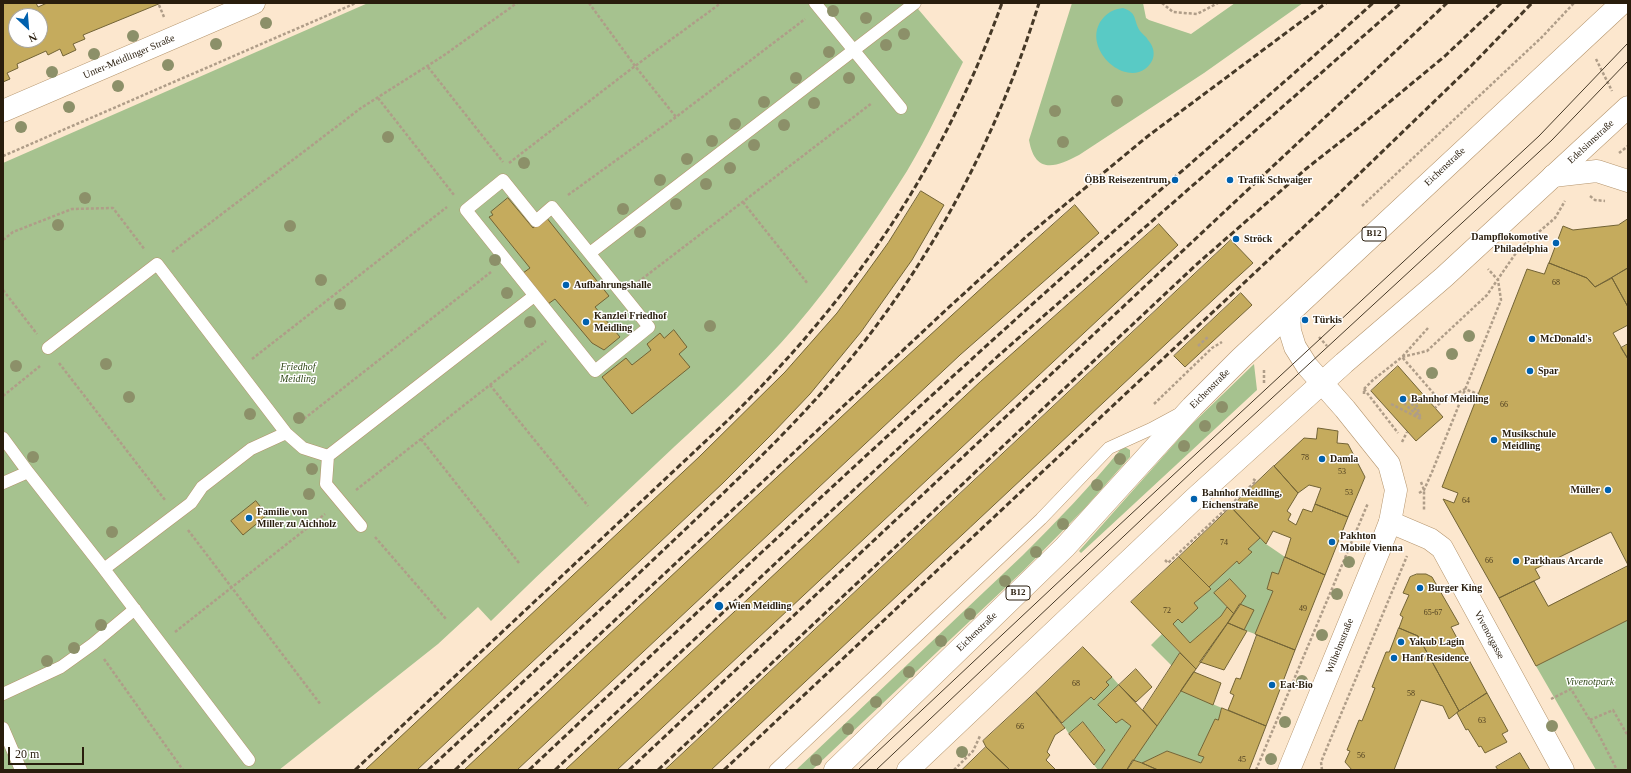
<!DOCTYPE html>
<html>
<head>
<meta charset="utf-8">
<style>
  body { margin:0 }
  #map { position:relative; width:1631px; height:773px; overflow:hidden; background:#fce7ce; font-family:"Times New Roman",serif }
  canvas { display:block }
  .frame { position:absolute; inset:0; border:4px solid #291d0d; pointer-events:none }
  .north { position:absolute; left:8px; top:8px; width:40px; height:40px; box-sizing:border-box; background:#fff; border:1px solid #a9a59e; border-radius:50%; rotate:154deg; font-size:11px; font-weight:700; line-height:16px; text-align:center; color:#291d0d }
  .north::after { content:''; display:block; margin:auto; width:14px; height:18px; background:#0061ae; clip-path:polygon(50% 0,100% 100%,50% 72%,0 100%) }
  .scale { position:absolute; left:8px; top:747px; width:76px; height:18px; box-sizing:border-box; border:2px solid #291d0d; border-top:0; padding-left:5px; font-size:12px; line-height:14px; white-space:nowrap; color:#291d0d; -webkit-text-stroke:3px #fff; paint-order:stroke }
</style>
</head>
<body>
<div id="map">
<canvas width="1631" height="773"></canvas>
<div class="frame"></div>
<div class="north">N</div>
<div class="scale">20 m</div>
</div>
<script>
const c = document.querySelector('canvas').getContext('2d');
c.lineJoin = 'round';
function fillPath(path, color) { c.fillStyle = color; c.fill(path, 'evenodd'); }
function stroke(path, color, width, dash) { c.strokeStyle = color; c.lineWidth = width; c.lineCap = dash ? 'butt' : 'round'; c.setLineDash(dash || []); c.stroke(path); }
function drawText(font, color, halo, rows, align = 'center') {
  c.font = font + ' "Times New Roman",serif'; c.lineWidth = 3; c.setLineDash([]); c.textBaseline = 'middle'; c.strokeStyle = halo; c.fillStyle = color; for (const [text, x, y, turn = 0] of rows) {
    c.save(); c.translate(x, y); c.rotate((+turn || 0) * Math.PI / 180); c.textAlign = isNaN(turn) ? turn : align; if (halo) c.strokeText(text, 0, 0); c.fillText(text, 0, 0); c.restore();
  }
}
fillPath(new Path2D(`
  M368,3h545l50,59c-18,37 -35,74 -56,109 -34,54 -71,108 -112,156 -37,43 -80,82 -121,120 -61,58 -123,115 -183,174l-13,-14 -40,37 -159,126h-276v-607z
  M1072,3h71l3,15 3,2 42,14 44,-31h68l-99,70 -125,82c-24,13 -44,19 -50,-15z
  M1254,364l3,26 -176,163 -2,-2 113,-127z
  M1125,447l5,3v7l-46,52 -60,61 -212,200h-16l227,-215c34,-34 67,-68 97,-105z
  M1260,538l6,6 19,13 -7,17 -6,-1 -5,16 6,2 -18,43 -11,-4 9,-20 -13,-6 6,-8 -16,-17 -15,14 12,14 -6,9 -31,27 -17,-19 5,-5 4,4 15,-15 -3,-5 17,-14 -2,-2 28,-26 2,3 13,-12 -4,-3z
  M1628,620v150h-32l-60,-104z
  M1162,634l18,19 -8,13 -21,-21z
  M1112,677l7,8 -21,20 18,18 6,-4 9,7 -30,44h-3l-4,-5 11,-16 -22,-27 -14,12 -7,-11 29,-26 3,3 14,-14 -2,-4z
  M1181,691l41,17 -4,12 -3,-1 -17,36 6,2 -3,6 -34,-12 -25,12 -9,-3z`), '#a6c28f');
fillPath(new Path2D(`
  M1123,8c15,5 10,12 17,23 2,3 6,5 8,9 8,9 8,21 -3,29 -24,17 -66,-25 -41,-52 6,-6 11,-8 19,-9z`), '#59cac5');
const building = new Path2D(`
  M3,3h33l2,4 9,-4h114l-78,32 2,4 -12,5 3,6 -13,6 -3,-7 -12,6 -2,-4 -29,13 1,4 -11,5 3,6 -7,3zM16,16h24v24h-24z
  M921,191l23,14 -32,55 -51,72 -51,62 -39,41 -48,48 -306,287h-52l334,-313 86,-85 52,-59 28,-38 23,-32z
  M508,198l25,30 13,-11 63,79 -14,11 25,30 -16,13 -12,-7 -37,-44 -7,5 -25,-31 7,-5 -41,-51 4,-2 -2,-3z
  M1075,205l24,28 -139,122 -443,415h-53l406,-380 116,-106z
  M1628,219v49l-33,19 -8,-9 -38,-15 14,-37 10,4 45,-5z
  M1159,224l19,21 -561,525h-52l415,-388z
  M1231,240l22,23 -23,21 -519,486h-46z
  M1549,263l38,15 8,9 17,-9 16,29v18l-15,8 15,26v206l-17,-33 -76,37 5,9 -41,20 -56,-99 11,4 4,-10 -16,-6 85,-218 17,5z
  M1628,268v39l-16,-29z
  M1241,293l11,12 -67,62 -11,-11z
  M674,330l13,17 -8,7 11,13 -58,47 -30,-37 24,-19 6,7 19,-15 -4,-6 13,-11 4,5z
  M1628,344v15l-7,-11z
  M1398,366l45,51 -27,24 -45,-50z
  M1318,428l20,3 -1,12 11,1 17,33 -17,40 -33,-13 6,-16 -12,-3 -11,8 -24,-27 30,-28 12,1z
  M1274,466l24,27 -11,18 4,3 -3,6 8,5 7,-16 9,3 3,-8 33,13 -23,58 -40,-18 6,-19 -18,-7 -7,13 -35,-37z
  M256,501l11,14 -24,20 -12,-14z
  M1231,507l29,31 -12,11 4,3 -13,12 -2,-3 -28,26 -30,-30z
  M1179,557l32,32 -17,14 4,5 -16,15 -4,-4 -5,5 17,19 31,-27 6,-9 7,7 -38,55 -65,-67z
  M1285,557l40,18 -30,75 -40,-16 18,-43 -6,-2 5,-17 6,2z
  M1628,566v54l-92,46 -37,-68 35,-17 14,25z
  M1417,574h9l6,3 27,47 -8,3 36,66 -28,18 -41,-75 -19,-8 4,-11 -3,-2 9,-20 -6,-2 7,-16z
  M1230,579l16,17 -12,18 -20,-21z
  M1240,604l14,6 -10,20 -16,-7z
  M1228,623l19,8 -23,39 -24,-8z
  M1399,628l19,8 41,75 -10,8 -6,-13 -22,-6 -27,70h-42l-7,-8 5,-11 -3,-1 12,-30 3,1 13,-33 -3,-1 14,-35h3z
  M1257,635l38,15 -29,76 -38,-16 6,-15 -4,-2 6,-15 4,1z
  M1083,647l29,30 -6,5 3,3 -15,15 -3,-3 -29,26 -26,-31z
  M1180,653l16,16 -39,57 -14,-16z
  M1136,669l16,18 -16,15 -17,-17z
  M1194,672l27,11 -8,22 -32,-14z
  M1119,685l38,41 -30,44h-26l30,-44 -9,-7 -6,4 -18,-18z
  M1036,692l29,36 -10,7 -8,17 3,3 -4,5 10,10h-46l-24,-23 -3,-6z
  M1487,693l21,38 -6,3 5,8 -22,11 -4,-7 -2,1 -11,-18 -2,1 -9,-17z
  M1222,708l44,18 -17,44h-91l-16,-7 25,-12 34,12 3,-6 -6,-2 17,-36 3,1z
  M1083,722l22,28 -11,15 -25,-31z
  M986,747l24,23h-48z
  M1520,753l10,17h-32l-2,-3z
  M1133,760l9,3 16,7h-31z`);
fillPath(building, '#c5ab5d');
stroke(building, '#726335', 1);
const service = new Path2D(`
  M815,3l86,105
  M503,180l33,41 16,-14 97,120 -54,44 -129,-161z
  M590,253l325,-250
  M48,348l109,-84 129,169
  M3,438l25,34
  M328,456l-2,28 35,42
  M3,483l25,-11 76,97 87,-66 11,-16 49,-38 35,-16 17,15 25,8 206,-160
  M104,569l145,191
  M3,694l58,-27 32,-23 42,-35
  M3,728l18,42
  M775,770l266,-251 68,-71 42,-19 26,-14`);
const minor = new Path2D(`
  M3,111l251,-108
  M1553,176l44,-5 31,10
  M1390,522l40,17 12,9 121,222`);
const tertiary = new Path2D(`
  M1289,314l1,17 5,16 12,19 38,43 44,55 7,26 -6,32 -10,26 -91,222`);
const primary = new Path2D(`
  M835,770l230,-223 127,-140 49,-49 381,-355
  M908,770l286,-271 150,-136 100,-86 184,-170`);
stroke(service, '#b4946c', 13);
stroke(minor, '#b4946c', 23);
stroke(tertiary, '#b4946c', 23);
stroke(primary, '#b4946c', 23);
stroke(new Path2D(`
  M589,3l46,63 41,51
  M1162,3l11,9 24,2 21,-11
  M159,5l5,12
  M1596,59l16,32
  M428,67l75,95
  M378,98l76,97
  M1619,153l9,-7
  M3,156l353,-153
  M509,163l126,-97 86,-63
  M568,195l108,-78 129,-98
  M1590,196l5,4 10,1
  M743,202l65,82
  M1362,206l180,-169 32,-34
  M3,240l10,-8 59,-23 41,-1 32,42
  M172,252l189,-144 82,-52 74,-53
  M638,282l234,-179
  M3,290l34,44
  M1428,328l-26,29 39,45 -6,6
  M1319,337l8,9
  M1198,346l11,-10
  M252,359l195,-152
  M59,363l106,137
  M1264,383v-13
  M490,385l98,121
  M1364,389l34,44
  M1364,394v-5l9,-9 29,-23 25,-6 60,-56 31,-45 37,-32 10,-17
  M1413,395l8,24
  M3,396l37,-30
  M1409,399l10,17
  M1441,402l24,-13 13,5
  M1404,403l16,15
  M1154,404l58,-56 10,-6
  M1391,404l30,15
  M300,422l191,-150
  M421,439l98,124
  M1402,442l5,-10
  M1421,482l3,8v21
  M356,490l190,-149
  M1419,493l5,-3 8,-18 69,-172 -3,-20 -10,-11
  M188,530l133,175
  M375,537l71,82
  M1165,560l3,3 88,-82 -3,-2
  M175,632l150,-118
  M104,659l79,111
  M1551,699l20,-10 28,46 18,35
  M1590,720l23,-10 15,26
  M954,770l19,-19 7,-15
  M1256,770l112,-267
  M1322,770l-1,-8 86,-206`), '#af9d88', 2.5, [3, 2]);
stroke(service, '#fff', 12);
stroke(minor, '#fff', 22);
stroke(tertiary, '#fff', 22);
stroke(primary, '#fff', 22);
stroke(new Path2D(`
  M858,770l258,-242 423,-392 89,-93
  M876,770l319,-301 357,-329 76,-79`), '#463927', 1);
stroke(new Path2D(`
  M355,770l371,-348c126,-123 216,-253 276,-419
  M428,770c82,-76 164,-152 245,-229 65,-62 131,-123 187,-194 81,-103 140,-219 179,-344
  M455,770l492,-461 80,-73 121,-100 178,-133
  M529,770c184,-173 368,-345 556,-513 95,-86 193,-168 288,-254
  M555,770l304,-285 139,-129 403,-353
  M629,770l818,-767
  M658,770l539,-506 110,-96 51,-40 87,-72 56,-53
  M724,770l601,-563 147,-142 60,-62`), '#463927', 3, [6, 3]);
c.fillStyle = '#8c9069';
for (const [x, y] of [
  [833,11],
  [866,18],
  [266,23],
  [904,34],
  [133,36],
  [216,44],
  [886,45],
  [829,52],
  [94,54],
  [168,65],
  [52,72],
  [796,78],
  [849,78],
  [118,86],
  [1117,101],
  [764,102],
  [814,103],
  [69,107],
  [1055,111],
  [735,124],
  [784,125],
  [21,127],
  [388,137],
  [712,141],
  [1063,142],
  [754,145],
  [687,159],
  [524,163],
  [730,168],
  [660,180],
  [706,184],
  [85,198],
  [676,204],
  [623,209],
  [58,225],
  [290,226],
  [640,232],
  [495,260],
  [321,280],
  [507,293],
  [340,304],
  [530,322],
  [710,326],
  [1469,336],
  [1452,354],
  [106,364],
  [16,366],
  [1432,373],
  [129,397],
  [1222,407],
  [250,414],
  [299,418],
  [1205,426],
  [1184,446],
  [33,457],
  [1120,459],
  [312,469],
  [1097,485],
  [309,494],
  [1063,524],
  [112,532],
  [1036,552],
  [1349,562],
  [1005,581],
  [1337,594],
  [970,614],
  [101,625],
  [1322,635],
  [941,641],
  [74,648],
  [47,661],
  [909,672],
  [1302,681],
  [876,702],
  [1285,722],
  [1552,726],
  [848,729],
  [962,752],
  [1271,759],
  [816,760]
]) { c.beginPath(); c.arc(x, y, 6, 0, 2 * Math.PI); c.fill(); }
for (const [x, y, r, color] of [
  [1175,180,4,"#0061ae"],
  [1230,180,4,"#0061ae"],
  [1236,239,4,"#0061ae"],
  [1556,243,4,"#0061ae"],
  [566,285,4,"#0061ae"],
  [1305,320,4,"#0061ae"],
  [586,322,4,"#0061ae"],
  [1532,339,4,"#0061ae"],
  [1530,371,4,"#0061ae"],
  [1403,399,4,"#0061ae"],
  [1494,440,4,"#0061ae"],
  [1322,459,4,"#0061ae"],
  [1608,490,4,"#0061ae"],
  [1194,499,4,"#0061ae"],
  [249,518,4,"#0061ae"],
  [1332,542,4,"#0061ae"],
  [1516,561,4,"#0061ae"],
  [1420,588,4,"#0061ae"],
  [719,606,5,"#0061ae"],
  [1401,642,4,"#0061ae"],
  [1394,658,4,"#0061ae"],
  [1272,685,4,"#0061ae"]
]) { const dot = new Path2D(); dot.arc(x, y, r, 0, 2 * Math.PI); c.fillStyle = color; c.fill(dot); stroke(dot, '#fff', 1.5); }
drawText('8px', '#504021', null, [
  ["68",1556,283],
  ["66",1504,405],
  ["78",1305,458],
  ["53",1342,472],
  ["53",1349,493],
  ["64",1466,501],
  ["74",1224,543],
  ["66",1489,561],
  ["49",1303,609],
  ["72",1167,611],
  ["65-67",1433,613],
  ["68",1076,684],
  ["58",1411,694],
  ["63",1482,721],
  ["66",1020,727],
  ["56",1361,756],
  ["45",1242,760]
]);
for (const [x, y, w] of [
  [1374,234,24],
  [1018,593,24]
]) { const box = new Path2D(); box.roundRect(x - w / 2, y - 7, w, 14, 3); c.fillStyle = '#fff'; c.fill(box); stroke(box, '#291d0d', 1); }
drawText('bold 9px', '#291d0d', null, [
  ["B12",1374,234],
  ["B12",1018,593]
]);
drawText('10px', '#291d0d', '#fff', [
  ["Unter-Meidlinger Straße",129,57,-23],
  ["Edelsinnstraße",1591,142,-43],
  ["Eichenstraße",1445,167,-43],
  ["Eichenstraße",1210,389,-45],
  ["Eichenstraße",977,632,-44],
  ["Vivenotgasse",1489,635,62],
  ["Wilhelmstraße",1340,646,-68]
]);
drawText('bold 10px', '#291d0d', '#fff', [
  ["ÖBB Reisezentrum",1167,180,"right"],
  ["Trafik Schwaiger",1238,180],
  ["Dampflokomotive",1548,237,"right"],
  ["Philadelphia",1548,249,"right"],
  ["Ströck",1244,239],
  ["Aufbahrungshalle",574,285],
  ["Kanzlei Friedhof",594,316],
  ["Meidling",594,328],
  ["Türkis",1313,320],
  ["McDonald's",1540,339],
  ["Spar",1538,371],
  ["Bahnhof Meidling",1411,399],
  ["Musikschule",1502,434],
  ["Meidling",1502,446],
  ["Damla",1330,459],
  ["Müller",1600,490,"right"],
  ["Bahnhof Meidling,",1202,493],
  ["Eichenstraße",1202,505],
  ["Familie von",257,512],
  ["Miller zu Aichholz",257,524],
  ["Pakhton",1340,536],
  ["Mobile Vienna",1340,548],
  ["Parkhaus Arcarde",1524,561],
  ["Burger King",1428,588],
  ["Wien Meidling",728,606],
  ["Yakub Lagin",1409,642],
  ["Hanf Residence",1402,658],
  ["Eat-Bio",1280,685]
], 'left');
drawText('italic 10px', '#304817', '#fff', [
  ["Friedhof",298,367],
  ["Meidling",298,379],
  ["Vivenotpark",1590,682]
]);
</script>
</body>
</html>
